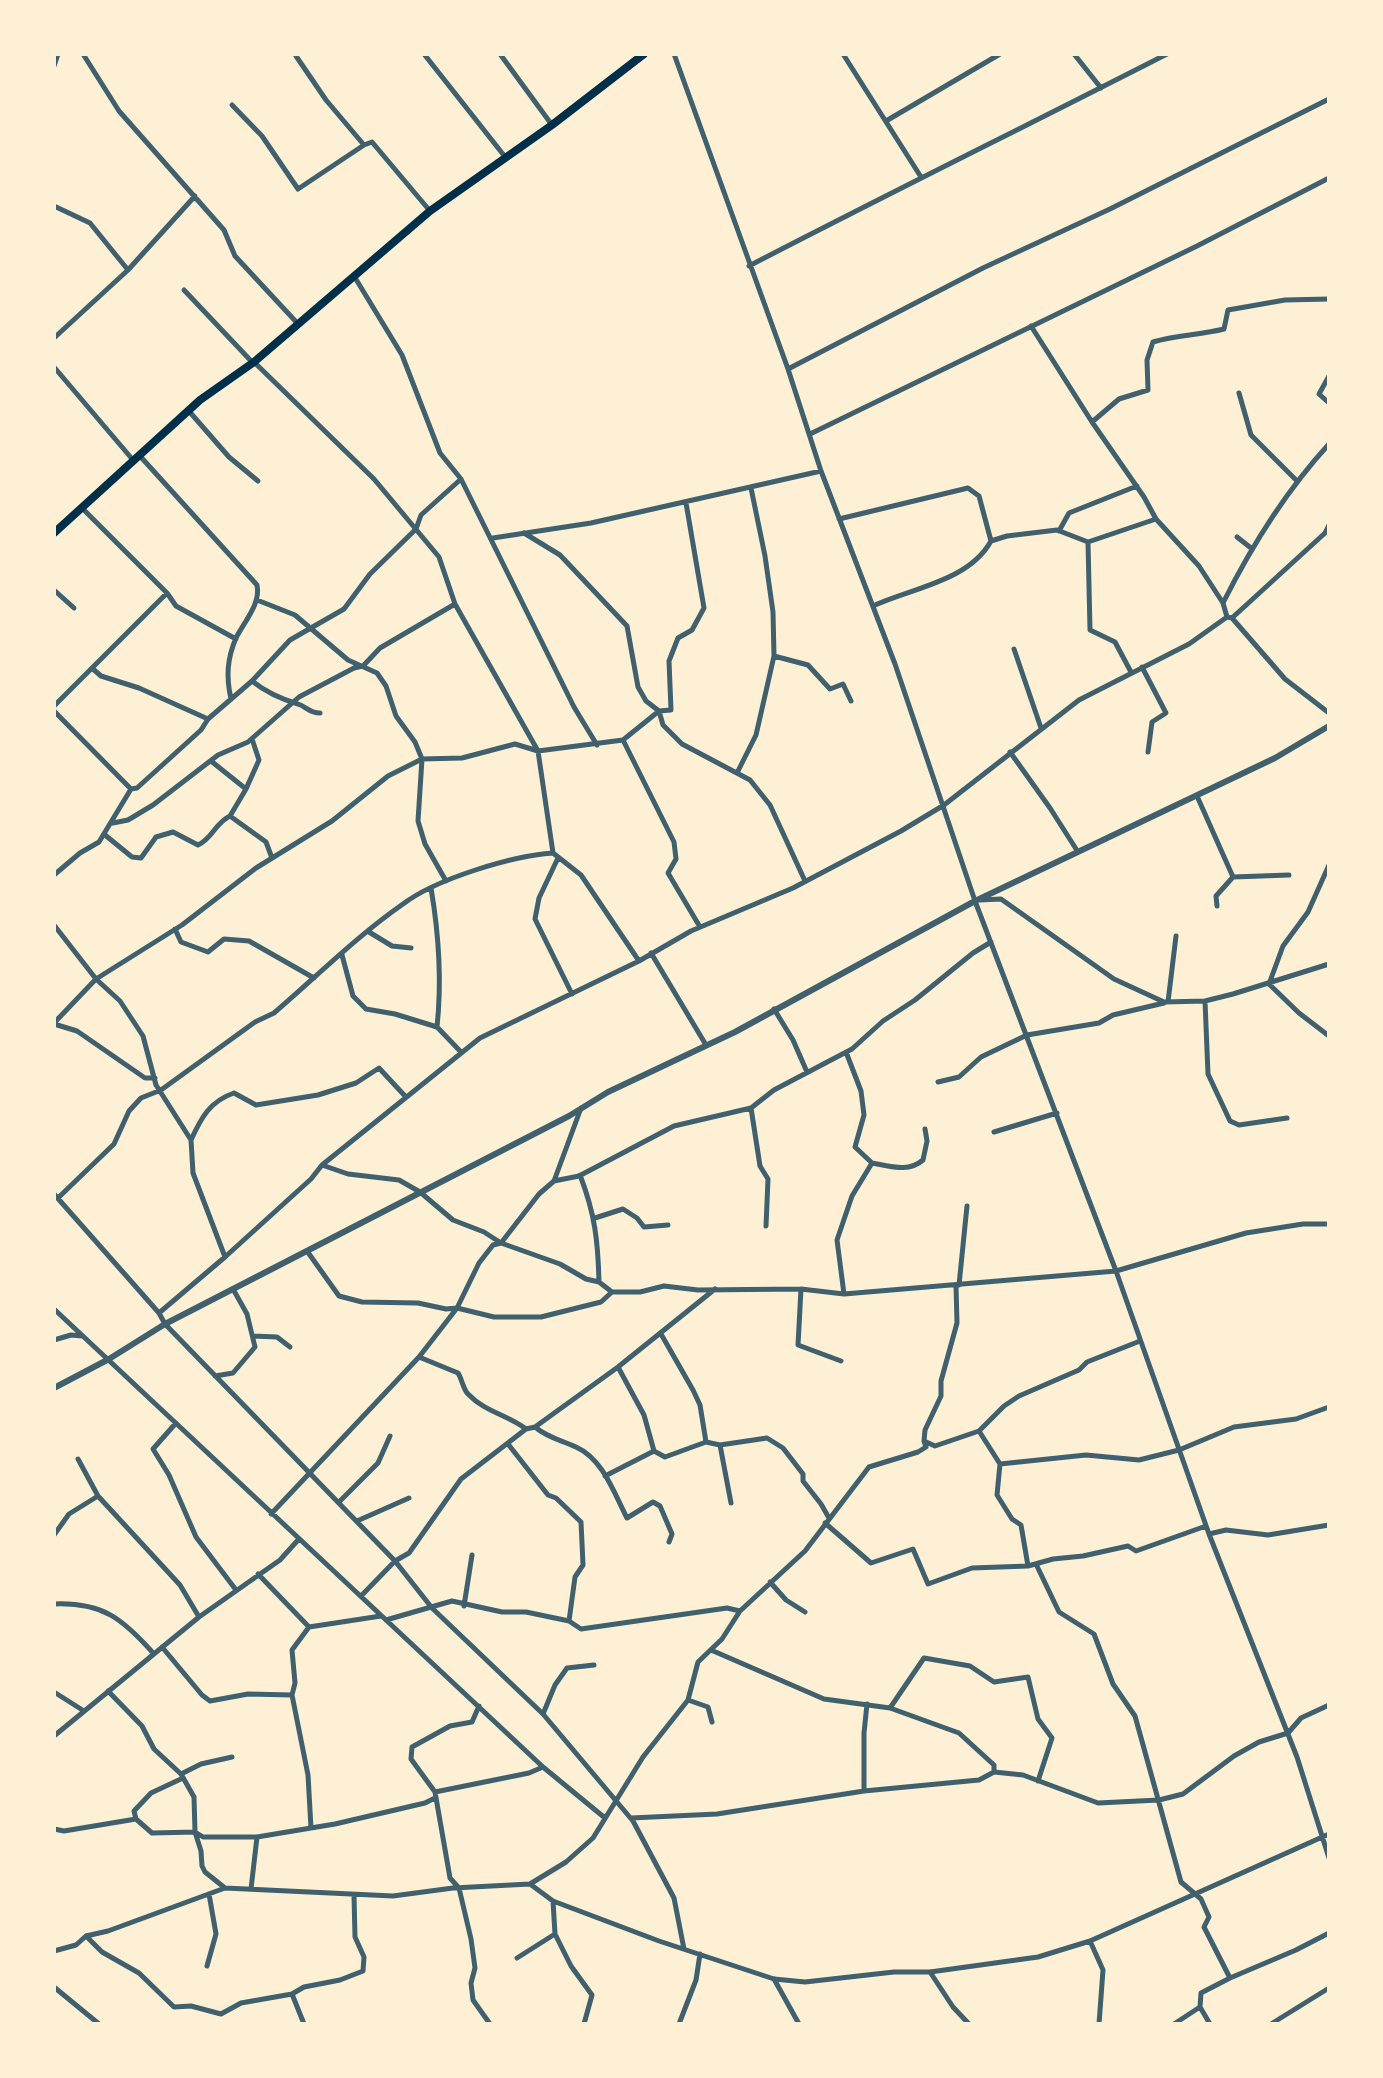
<!DOCTYPE html>
<html>
<head>
<meta charset="utf-8">
<style>
  body { margin:0 }
  #map { position:relative; width:1383px; height:2078px; overflow:hidden; background:#fdf0d5; font-family:"Public Sans",sans-serif }
  canvas { display:block }
  .frame { position:absolute; inset:0; border:56px solid #fdf0d5; pointer-events:none }
</style>
</head>
<body>
<div id="map">
<canvas width="1383" height="2078"></canvas>
<div class="frame"></div>
</div>
<script>
const c = document.querySelector('canvas').getContext('2d');
c.lineJoin = 'round';
function stroke(path, color, width, dash) { c.strokeStyle = color; c.lineWidth = width; c.lineCap = dash ? 'butt' : 'round'; c.setLineDash(dash || []); c.stroke(path); }
stroke(new Path2D(`
  M83,54l36,57 105,119 11,26 64,69
  M424,54l82,104
  M500,54l52,71
  M674,54l114,315 33,102 74,193 80,237 141,370 93,263 88,223 32,101
  M843,54l78,123
  M1074,54l27,34
  M296,56l30,44 38,45 8,-3 58,69
  M54,66l4,-12
  M232,105l30,31 36,53 66,-44
  M886,121l114,-67
  M54,206l36,17 38,47
  M749,266c139,-72 279,-141 418,-212
  M354,276l48,79 38,98 21,26 113,228 23,38
  M184,290l69,73
  M1031,326l61,96 52,75 12,22 43,47 24,37 4,14
  M54,338l74,-68 67,-74
  M254,362l120,117 65,78 16,47 83,147 15,102 28,22 58,86
  M54,367l79,93
  M788,369l195,-101 127,-59 219,-110
  M1329,376l-10,18 10,9
  M1239,393l12,42 46,46
  M188,410l41,47 29,24
  M1092,422l27,-23 29,-9 -1,-30 6,-18c23,-7 47,-7 71,-13l4,-19 57,-10 44,-1
  M810,434l387,-188 132,-68
  M139,455l118,130c4,19 -13,37 -21,53 -9,21 -10,39 -5,61
  M82,508l85,85 9,13 60,33
  M839,519l129,-31 11,8 12,45 16,-5 50,-6 31,12
  M1059,531l10,-18 68,-27
  M524,533l36,22 67,71 11,61 8,14 13,10 4,14 19,19 68,36 20,25 35,76
  M1237,537l14,11
  M493,538l98,-15 230,-52
  M54,590l20,18
  M257,600l38,15 53,45 29,13 9,13 10,30 19,26 7,17 -4,62 7,23 21,37
  M1223,603c29,-58 62,-111 106,-159
  M873,606c39,-18 96,-25 118,-65
  M1232,618l93,-85 4,-8
  M1014,649l27,79
  M774,656l34,9 22,24 13,-5 8,17
  M1142,667l24,46 -14,9 -4,30
  M93,669l8,7 38,12 69,31
  M1131,672l-16,-30 -25,-12 -2,-88 68,-23
  M252,681c15,12 29,18 46,23 9,3 11,9 22,9
  M54,706l113,-113
  M54,711l77,78
  M623,740l36,-29 12,-1 -2,-49 9,-23 14,-8 12,-22 -18,-105
  M1010,752l40,56 28,44
  M211,761l35,28 13,-29 -7,-21
  M737,773l19,-38 18,-79 -1,-44 -8,-56 -14,-68
  M1197,796l36,81 56,-2
  M230,816l16,-27
  M113,823l15,-3 25,-15 65,-50 30,-13 51,-45 55,-29 9,-2 17,-18 75,-44
  M105,835l27,22 9,1 15,-21 17,-5 25,13c15,-7 17,-22 32,-29l36,26 6,16
  M558,858l-19,40 -4,21 37,75
  M54,875l26,-22 19,-11 32,-53 6,-1 64,-58 7,-11 44,-38 38,-41 54,-31 26,-35 46,-45 5,-14 40,-36
  M431,888c8,47 11,92 6,139l24,25
  M980,900l21,-1 113,80 50,23 41,-1 28,-7 96,-30
  M1217,906l-1,-10 17,-19
  M54,925l42,54 24,22 23,35 13,49 35,55 2,33 32,84
  M175,929l6,13 27,10 16,-13 25,2 65,37
  M369,932l23,14 19,2
  M651,953l55,92
  M342,955l11,41 13,13 29,5 42,13
  M1269,984l14,-38 25,-34 21,-47
  M1269,984l30,29 30,23
  M1205,1001l3,73 22,47 9,4 48,-7
  M1168,1002l8,-66
  M774,1009l19,31 14,32
  M54,1023l42,-44 86,-54 74,-57 76,-47 56,-45 34,-17 40,-1 53,-14 23,7 85,-11 51,102 2,17 -8,14 32,54
  M54,1024l23,7 68,47h10
  M938,1082l21,-5 22,-20 46,-22 72,-12 14,-8 51,-12
  M751,1108l9,58 8,13 -2,47
  M994,1132l63,-19
  M191,1140c10,-22 19,-39 43,-47l22,12 62,-10 38,-12 23,-15 26,28
  M872,1163c18,3 36,10 51,-3l4,-19 -2,-12
  M322,1165l26,9 51,6 21,12 33,28 31,12 17,11 59,21 26,15 13,3 13,10
  M580,1175c15,39 18,66 19,107
  M554,1181l25,-5 95,-50 77,-18 23,-18 78,-41 31,-28 32,-21 58,-47 18,-11
  M54,1194l105,119 6,11 230,237 37,47 111,106 90,107 41,77 10,51
  M58,1198l56,-54 15,-33 12,-13 20,-8 94,-68 19,-9c42,-36 83,-77 129,-109 33,-25 108,-48 150,-51
  M595,1218l28,-9 14,9 7,9 24,-2
  M307,1251l32,45 23,6 56,1 28,6 11,-1 37,9h47l60,-15 11,-10h28l24,-6 34,4 103,-1 43,5 272,-23 130,-38 57,-9h26
  M959,1285l8,-79
  M801,1289l-3,56 43,16
  M844,1294l-7,-54 15,-44 20,-33 -17,-16 9,-32 -3,-24 -15,-39
  M54,1309l489,458 62,51
  M159,1313l66,-56 86,-78 11,-14 158,-127 159,-77 52,-30 102,-43 108,-57 43,-26 135,-105 110,-56 38,-27 5,1 53,61 44,34
  M661,1334l32,56 7,15 6,37
  M253,1336l24,1 13,10
  M54,1340l17,-5 11,1
  M419,1357l39,16c4,6 5,16 10,21 17,18 40,21 58,35
  M618,1367l26,48 10,36
  M215,1376l18,-3 22,-26 -8,-33 -14,-25
  M176,1423l-23,26 16,26 27,62 40,53
  M535,1427c13,11 26,13 41,20 27,12 38,46 51,71l26,-16 7,4 12,28 -3,8
  M979,1431l21,33 86,-9 53,5 40,-10 55,-23 62,-8 33,-12
  M924,1441l11,5 44,-15 25,-25 15,-10 60,-26 8,-8 53,-21
  M508,1444l40,51 8,3 25,24 2,43 -8,12 -6,44
  M720,1445l11,58
  M78,1459l20,37 82,89 19,32
  M1000,1464l-3,31 15,24 9,6 7,41
  M605,1476l49,-25 11,6 41,-15 14,3 47,-7 16,10 20,26v7l18,23 8,14
  M339,1502l39,-39 12,-27
  M271,1514l148,-157 38,-49 22,-45 14,-18 8,-2 38,-49 15,-13 27,-73
  M357,1521l52,-23
  M825,1523l46,40 42,-14 15,35 44,-16 56,-2 25,-7 30,-3 45,-10 8,5 70,-25
  M1209,1534l17,-4 42,5 61,-10
  M54,1535l15,-21 29,-18
  M1036,1564l23,48 35,22 19,50 22,32 46,166 20,17 8,18 -5,10 26,51 -29,15 -1,14 10,17
  M258,1574l51,53 72,-11
  M770,1582l16,18 19,12
  M362,1595l33,-34 14,-8 52,-74 65,-50 9,-2 83,-60 97,-78
  M54,1604c49,-2 69,15 100,50
  M464,1606l8,-51
  M386,1620l66,-19 50,11h24l43,9 12,8 146,-21 13,3
  M309,1627l-17,23 3,33 -3,12 16,80 3,53
  M162,1647l40,48 8,6 38,-7 44,1
  M711,1650l113,49 66,9 69,25 35,32v7
  M108,1691l34,35 12,23 27,25 13,23 1,35 6,19 1,15 3,6 20,16
  M54,1692l30,19
  M688,1700l20,7 4,15
  M479,1706l-7,16 -22,4 -38,21 -1,12 24,33 15,86 9,10 12,51 4,29 -4,15 2,17 17,24
  M890,1708l34,-50 46,8 24,16 34,-5 10,42 14,19 -14,43
  M543,1714l12,-29 12,-17 27,-3
  M54,1736l145,-119 81,-57 18,-20
  M181,1774l20,-10 31,-7
  M864,1791v-58l3,-29
  M435,1792l94,-19 14,-6
  M631,1818l86,-4 147,-23 115,-11 15,-8 29,3 75,28 61,-3 24,-6 51,-38 25,-14 29,-9 13,-15 28,-13
  M136,1819l-2,-8 17,-18 32,-15
  M54,1829l10,2 72,-12 16,14 43,-1 8,5h54l78,-13 90,-21 10,-5
  M530,1884l23,17 106,40 115,38 31,3 89,-10h36l108,-15 52,-16 239,-107
  M251,1889l6,-52
  M553,1901l2,33 16,32 21,29 -8,29
  M86,1936l16,16 37,21 35,34 17,-1 30,8 20,-11 51,-9 12,-7 36,-7 23,-9 1,-14 -9,-20 -1,-42
  M1090,1941l13,29 -4,54
  M54,1951l22,-6 10,-9 22,-5 117,-43 168,8 60,-8 77,-4 36,-22 27,-24 50,-81 45,-57 10,-38 24,-23 18,-28 65,-60 64,-84 49,-15 8,-5 -2,-6 1,-11 16,-34v-15l16,-58 -1,-37
  M517,1958l38,-24
  M207,1966l9,-32 -7,-40
  M930,1972l23,35 16,17
  M1230,1978l66,-28 33,-17
  M774,1979l25,45
  M54,1987l45,37
  M292,1994l12,30
  M679,2024l17,-44 4,-26
  M1174,2024l26,-17
  M1271,2024l58,-36`), '#3f606c', 5);
stroke(new Path2D(`
  M54,1388l55,-29 56,-35 404,-208 39,-24 127,-60 240,-131 300,-143 54,-32`), '#3f606c', 6);
stroke(new Path2D(`
  M54,533l146,-133 54,-38 176,-151 122,-86 92,-71`), '#003049', 8);
</script>
</body>
</html>
